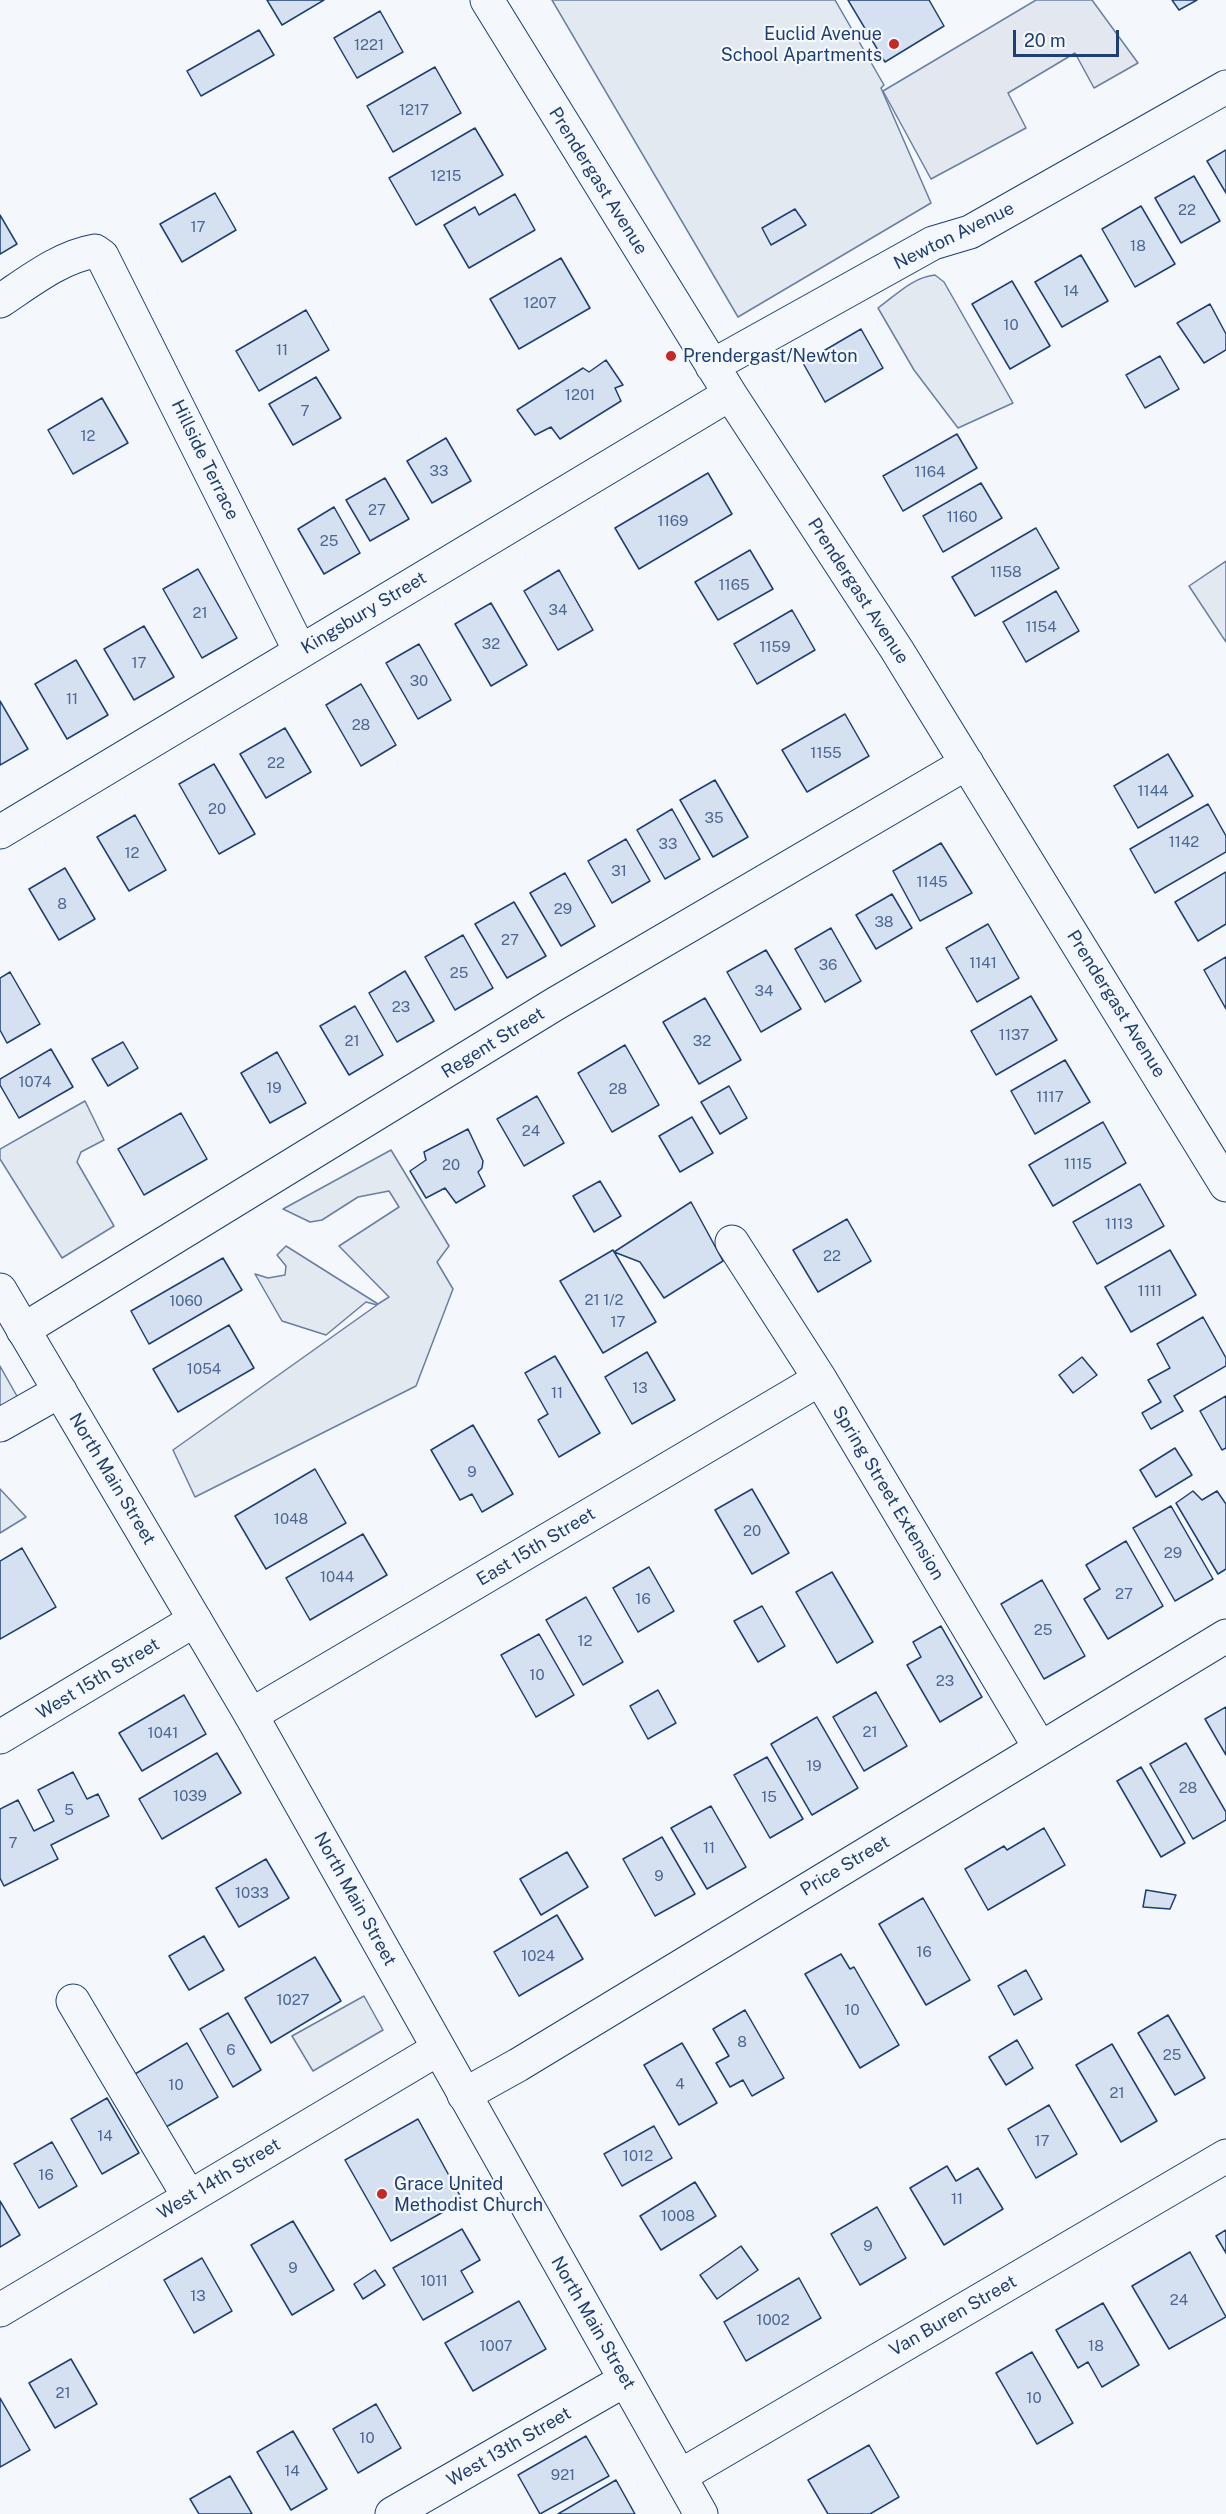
<!DOCTYPE html>
<html>
<head>
<meta charset="utf-8">
<style>
  body { margin:0 }
  #map { position:relative; width:1226px; height:2514px; overflow:hidden; background:#f4f7fb; font-family:"Public Sans",sans-serif }
  canvas { display:block }
  .scale { position:absolute; left:1013px; top:30px; width:106px; height:27px; box-sizing:border-box; border:3px solid #1d3f73; border-top:0; padding-left:8px; font-size:18px; line-height:21px; white-space:nowrap; color:#1d3f73; -webkit-text-stroke:4px #f4f7fb; paint-order:stroke }
</style>
</head>
<body>
<div id="map">
<canvas width="1226" height="2514"></canvas>
<div class="scale">20 m</div>
</div>
<script>
const c = document.querySelector('canvas').getContext('2d');
c.lineJoin = 'round';
function fillPath(path, color) { c.fillStyle = color; c.fill(path, 'evenodd'); }
function stroke(path, color, width, dash) { c.strokeStyle = color; c.lineWidth = width; c.lineCap = dash ? 'butt' : 'round'; c.setLineDash(dash || []); c.stroke(path); }
function drawText(font, color, halo, rows, align = 'center') {
  c.font = font + ' "Public Sans",sans-serif'; c.lineWidth = 4.5; c.setLineDash([]); c.textBaseline = 'middle'; c.strokeStyle = halo; c.fillStyle = color; for (const [text, x, y, turn = 0] of rows) {
    c.save(); c.translate(x, y); c.rotate((+turn || 0) * Math.PI / 180); c.textAlign = isNaN(turn) ? turn : align; if (halo) c.strokeText(text, 0, 0); c.fillText(text, 0, 0); c.restore();
  }
}
const green = new Path2D(`
  M552,0h283l49,85 -3,3 50,115 -193,114z
  M935,275l9,7 69,121 -55,25 -44,-58 -36,-62c18,-13 35,-31 57,-33z
  M1226,561v81l-37,-56z
  M85,1101l19,39 -23,12 -4,10 37,64 -52,32 -62,-99v-10z
  M391,1150l58,96 -12,16 16,27 -37,97 -221,111 -22,-47 204,-145 -11,-3 -40,33 -44,-14 -27,-47 13,4 17,-3 1,-9 -9,-11 9,-9 92,58 11,-7 -50,-51 60,-39 -10,-16 -31,6 -36,23 -12,2 -27,-13z
  M0,1366l18,32 -18,12z
  M0,1489l26,28 -26,16z
  M364,1996l19,34 -70,41 -21,-35z`);
fillPath(green, '#e3e9f0');
stroke(green, '#687fa3', 1.5);
const parking = new Path2D(`
  M1036,0h56l46,63 -44,25 -19,-35 -67,40 18,35 -95,51 -48,-88z`);
fillPath(parking, '#e3e8f0');
stroke(parking, '#687fa3', 1.5);
const building = new Path2D(`
  M267,0h57l-42,25z
  M848,0h81l15,26 -59,36z
  M1172,0h25l-18,10z
  M380,11l23,41 -46,26 -23,-40z
  M259,30l15,25 -73,41 -14,-25z
  M435,67l26,46 -68,39 -26,-46z
  M475,128l28,47 -87,50 -27,-47z
  M1226,150v43l-19,-32z
  M1194,176l26,45 -39,22 -26,-45z
  M215,193l21,37 -54,32 -22,-38z
  M515,194l20,36 -66,38 -25,-43 31,-18 4,8z
  M1141,206l34,58 -40,23 -33,-58z
  M795,209l11,16 -35,20 -9,-17z
  M0,215l17,29 -17,10z
  M1081,255l27,46 -46,26 -27,-45z
  M561,258l29,50 -71,41 -29,-50z
  M1012,281l38,65 -40,23 -38,-65z
  M1210,304l16,30v16l-22,13 -27,-40z
  M306,310l23,40 -70,41 -23,-40z
  M861,329l22,39 -58,34 -22,-39z
  M1160,356l19,33 -34,19 -19,-33z
  M606,360l17,25 -8,3 6,13 -61,38 -9,-12 -16,8 -18,-25 66,-42 6,4z
  M316,377l25,41 -48,27 -24,-41z
  M102,398l26,45 -55,31 -25,-44z
  M957,434l20,34 -74,43 -20,-35z
  M446,438l25,43 -39,22 -25,-42z
  M708,473l24,41 -93,55 -24,-41z
  M385,478l24,41 -39,22 -24,-41z
  M981,483l21,35 -59,34 -20,-36z
  M334,507l26,46 -36,21 -26,-45z
  M1036,528l23,40 -84,48 -23,-39z
  M750,550l23,39 -55,31 -23,-38z
  M198,569l39,69 -35,20 -39,-69z
  M559,570l34,60 -35,20 -34,-59z
  M1056,591l23,40 -53,31 -23,-40z
  M491,603l36,62 -36,21 -36,-62z
  M792,610l23,40 -58,34 -23,-40z
  M144,626l30,51 -40,23 -30,-51z
  M419,644l32,56 -33,19 -32,-56z
  M76,660l32,55 -41,24 -32,-55z
  M361,684l35,61 -35,21 -35,-61z
  M0,701l28,48 -28,16z
  M845,714l24,42 -62,36 -25,-42z
  M285,728l26,44 -45,26 -26,-44z
  M1168,754l25,42 -55,32 -24,-42z
  M214,764l41,70 -36,20 -40,-70z
  M715,780l33,57 -35,20 -33,-57z
  M1208,804l18,32v16l-71,41 -25,-44z
  M672,809l28,50 -35,20 -28,-49z
  M135,815l31,55 -37,21 -32,-54z
  M626,839l24,42 -38,22 -24,-42z
  M941,843l31,50 -52,28 -27,-50z
  M65,868l30,51 -36,21 -30,-51z
  M1226,872v52l-28,17 -23,-39z
  M565,873l30,53 -34,20 -31,-53z
  M892,894l20,34 -36,21 -20,-34z
  M514,902l32,54 -39,22 -32,-54z
  M988,924l31,54 -42,24 -31,-54z
  M831,928l30,53 -36,21 -30,-53z
  M463,935l30,53 -38,22 -30,-53z
  M766,950l35,59 -40,23 -34,-60z
  M1226,957v52l-22,-39z
  M405,971l29,50 -37,21 -28,-49z
  M10,972l30,52 -33,19 -7,-13v-52z
  M1031,996l26,44 -61,35 -25,-44z
  M705,998l36,62 -42,24 -36,-62z
  M355,1006l28,49 -34,20 -29,-49z
  M123,1042l15,26 -30,18 -16,-27z
  M625,1045l34,60 -47,27 -34,-59z
  M51,1049l22,38 -54,31 -19,-33v-6z
  M277,1052l29,51 -36,20 -29,-50z
  M1065,1060l25,42 -55,32 -24,-43z
  M729,1086l18,32 -27,16 -19,-32z
  M537,1096l27,47 -40,23 -27,-47z
  M181,1113l26,46 -63,36 -26,-46z
  M692,1117l21,36 -33,19 -21,-36z
  M1103,1122l23,41 -73,43 -24,-41z
  M468,1129l15,32 -1,7 -4,4 7,14 -29,17 -11,-15 -19,10 -16,-27 16,-11 -2,-8z
  M600,1181l21,35 -27,16 -21,-36z
  M1140,1184l24,42 -67,38 -24,-42z
  M691,1202l32,59 -59,37 -24,-36 -26,-10z
  M847,1219l24,42 -53,31 -25,-42z
  M613,1250l43,72 -53,31 -43,-72z
  M1170,1250l26,45 -65,37 -26,-45z
  M223,1258l19,32 -93,54 -18,-33z
  M1203,1317l23,41v8l-52,30 9,15 -32,18 -9,-16 19,-11 -13,-22 22,-12 -13,-24z
  M229,1325l25,43 -76,44 -25,-43z
  M647,1352l28,48 -43,24 -27,-47z
  M555,1356l45,77 -41,24 -21,-37 10,-6 -23,-41z
  M1082,1357l15,18 -24,18 -14,-18z
  M1226,1396v52l-4,2 -22,-39z
  M473,1425l40,69 -31,18 -10,-18 -12,6 -29,-50z
  M1175,1448l17,27 -36,22 -16,-27z
  M315,1469l31,54 -80,46 -31,-53z
  M752,1489l37,64 -37,21 -37,-64z
  M1193,1491l9,9 15,-9 9,13v65l-8,5 -42,-71z
  M1171,1506l42,73 -38,22 -42,-73z
  M363,1534l24,41 -77,45 -24,-42z
  M1126,1541l37,65 -55,33 -24,-40 16,-10 -14,-24z
  M22,1548l34,59 -56,32v-78z
  M649,1567l25,44 -36,21 -25,-44z
  M832,1572l41,70 -36,21 -41,-71z
  M1042,1580l43,76 -41,23 -43,-75z
  M586,1597l37,65 -40,23 -37,-65z
  M762,1606l23,40 -27,16 -24,-41z
  M941,1626l41,71 -42,25 -33,-57 14,-8 -8,-15z
  M539,1634l35,61 -38,22 -35,-62z
  M658,1690l18,33 -28,16 -18,-33z
  M876,1692l31,54 -43,25 -31,-54z
  M184,1695l22,39 -64,37 -23,-38z
  M1226,1707v48l-21,-36z
  M817,1717l41,71 -46,27 -41,-71z
  M1186,1743l40,69v8l-33,19 -43,-75z
  M217,1753l24,40 -79,46 -23,-40z
  M767,1757l36,62 -33,19 -36,-63z
  M1141,1767l44,76 -24,14 -44,-76z
  M73,1772l14,27 11,-5 11,22 -58,29 7,14 -54,27 -4,-8v-69l18,-9 16,31 20,-10 -16,-31z
  M711,1806l35,61 -39,22 -36,-61z
  M1044,1828l21,37 -77,45 -23,-41 39,-23 3,4z
  M662,1837l33,57 -40,22 -32,-57z
  M567,1852l21,35 -47,28 -21,-36z
  M266,1859l23,39 -50,29 -23,-39z
  M1146,1890l30,5 -6,14 -27,-2z
  M923,1898l47,82 -44,25 -47,-81z
  M557,1915l26,44 -64,37 -25,-44z
  M204,1936l20,34 -35,20 -20,-34z
  M841,1954l9,15 4,-2 45,78 -39,23 -55,-94z
  M315,1957l26,44 -70,42 -26,-45z
  M1026,1970l16,29 -28,16 -16,-29z
  M745,2010l39,68 -32,18 -9,-16 -13,7 -14,-24 13,-7 -16,-27z
  M228,2013l33,57 -28,17 -33,-58z
  M1168,2015l37,63 -30,17 -37,-62z
  M1017,2040l16,28 -27,17 -17,-28z
  M187,2043l31,54 -52,30 -31,-53z
  M682,2043l35,60 -38,22 -35,-60z
  M1112,2044l45,77 -36,21 -45,-77z
  M107,2098l32,55 -37,21 -31,-55z
  M1049,2105l28,49 -41,24 -28,-49z
  M418,2119l45,82 -72,40 -46,-81z
  M654,2126l18,32 -50,28 -18,-32z
  M52,2142l25,44 -38,22 -25,-44z
  M947,2166l9,15 22,-13 25,41 -59,36 -34,-57z
  M695,2182l21,34 -55,34 -21,-34z
  M0,2201l20,34 -20,12z
  M877,2207l29,51 -46,27 -29,-51z
  M293,2221l41,69 -42,25 -41,-70z
  M462,2229l18,31 -19,11 12,21 -50,28 -30,-52z
  M1226,2230v23l-10,-17z
  M741,2246l17,24 -41,29 -17,-24z
  M1190,2252l36,65 -57,32 -37,-63z
  M202,2258l30,53 -38,22 -30,-53z
  M375,2270l10,15 -22,14 -9,-15z
  M799,2278l22,40 -75,43 -22,-39z
  M519,2301l27,48 -73,42 -28,-48z
  M1103,2303l36,62 -37,22 -14,-25 -10,6 -22,-38z
  M1032,2352l41,71 -36,21 -41,-71z
  M71,2359l26,45 -42,24 -26,-45z
  M0,2398l30,52 -30,17z
  M376,2404l25,44 -43,25 -25,-44z
  M293,2431l34,58 -36,21 -34,-58z
  M586,2436l23,40 -69,38 -22,-39z
  M869,2445l30,52 -29,17h-42l-20,-34z
  M230,2476l22,38h-53l-9,-15z
  M616,2480l19,34h-77z`);
fillPath(building, '#d5e0f0');
stroke(building, '#1d3f73', 1.5);
const minor = new Path2D(`
  M487,0l243,394 167,256 329,535
  M0,301c29,-19 60,-44 95,-50l7,5 198,395
  M712,366l221,-123 37,-11 256,-145
  M0,832l730,-438
  M732,1242l88,137 220,369
  M23,1330l532,-326 412,-241
  M0,1425l60,-34
  M251,1715l569,-336
  M0,1737l195,-117
  M73,2001l116,196
  M464,2095l54,-30 708,-429
  M0,2310l438,-261
  M680,2476l546,-320
  M392,2514l233,-134`);
const highway = new Path2D(`
  M0,1290l251,425 450,799`);
stroke(minor, '#1d3f73', 35);
stroke(highway, '#1d3f73', 35);
stroke(minor, '#f4f7fb', 33);
stroke(highway, '#f4f7fb', 33);
for (const [x, y, r, color] of [
  [894,44,6,"#c62828"],
  [671,356,6,"#c62828"],
  [382,2194,6,"#c62828"]
]) { const dot = new Path2D(); dot.arc(x, y, r, 0, 2 * Math.PI); c.fillStyle = color; c.fill(dot); stroke(dot, '#f4f7fb', 2); }
drawText('15px', '#4b6792', null, [
  ["1221",369,45],
  ["1217",414,110],
  ["1215",446,176],
  ["22",1187,210],
  ["17",198,227],
  ["18",1138,246],
  ["14",1071,291],
  ["1207",540,303],
  ["10",1011,325],
  ["11",282,350],
  ["1201",580,395],
  ["7",305,411],
  ["12",88,436],
  ["33",439,471],
  ["1164",930,472],
  ["27",377,510],
  ["1160",962,517],
  ["1169",673,521],
  ["25",329,541],
  ["1158",1006,572],
  ["1165",734,585],
  ["34",558,610],
  ["21",200,613],
  ["1154",1041,627],
  ["32",491,644],
  ["1159",775,647],
  ["17",139,663],
  ["30",419,681],
  ["11",72,699],
  ["28",361,725],
  ["1155",826,753],
  ["22",276,763],
  ["1144",1153,791],
  ["20",217,809],
  ["35",714,818],
  ["1142",1184,842],
  ["33",668,844],
  ["12",132,853],
  ["31",619,871],
  ["1145",932,882],
  ["8",62,904],
  ["29",563,909],
  ["38",884,922],
  ["27",510,940],
  ["1141",983,963],
  ["36",828,965],
  ["25",459,973],
  ["34",764,991],
  ["23",401,1007],
  ["1137",1014,1035],
  ["21",352,1041],
  ["32",702,1041],
  ["1074",35,1082],
  ["19",274,1088],
  ["28",618,1089],
  ["1117",1050,1097],
  ["24",531,1131],
  ["1115",1078,1164],
  ["20",451,1165],
  ["1113",1119,1224],
  ["22",832,1256],
  ["1111",1150,1291],
  ["21 1/2",604,1300],
  ["1060",186,1301],
  ["17",618,1322],
  ["1054",204,1369],
  ["13",640,1388],
  ["11",557,1393],
  ["9",472,1472],
  ["1048",291,1519],
  ["20",752,1531],
  ["29",1173,1553],
  ["1044",337,1577],
  ["27",1124,1594],
  ["16",643,1599],
  ["25",1043,1630],
  ["12",585,1641],
  ["10",537,1675],
  ["23",945,1681],
  ["21",870,1732],
  ["1041",163,1733],
  ["19",814,1766],
  ["28",1188,1788],
  ["1039",190,1796],
  ["15",769,1797],
  ["5",69,1810],
  ["7",13,1843],
  ["11",709,1848],
  ["9",659,1876],
  ["1033",252,1893],
  ["16",924,1952],
  ["1024",538,1956],
  ["1027",293,2000],
  ["10",852,2010],
  ["8",742,2042],
  ["6",231,2050],
  ["25",1172,2055],
  ["4",680,2084],
  ["10",176,2085],
  ["21",1117,2093],
  ["14",105,2136],
  ["17",1042,2141],
  ["1012",638,2156],
  ["16",46,2175],
  ["11",957,2199],
  ["1008",678,2216],
  ["9",868,2246],
  ["9",293,2268],
  ["1011",434,2281],
  ["13",198,2296],
  ["24",1179,2300],
  ["1002",773,2320],
  ["1007",496,2346],
  ["18",1096,2346],
  ["21",63,2393],
  ["10",1034,2398],
  ["10",367,2438],
  ["14",292,2471],
  ["921",563,2475]
]);
drawText('18px', '#1d3f73', '#f4f7fb', [
  ["Euclid Avenue",882,34,"right"],
  ["School Apartments",882,55,"right"],
  ["Prendergast/Newton",683,356],
  ["Grace United",394,2184],
  ["Methodist Church",394,2205]
], 'left');
drawText('18px', '#1d3f73', '#f4f7fb', [
  ["Prendergast Avenue",598,181,58],
  ["Newton Avenue",954,236,-26],
  ["Hillside Terrace",205,460,64],
  ["Prendergast Avenue",858,591,57],
  ["Kingsbury Street",364,613,-31],
  ["Prendergast Avenue",1116,1004,58],
  ["Regent Street",493,1043,-32],
  ["North Main Street",112,1479,59],
  ["Spring Street Extension",888,1493,59],
  ["East 15th Street",536,1547,-31],
  ["West 15th Street",98,1679,-31],
  ["Price Street",845,1866,-31],
  ["North Main Street",355,1899,61],
  ["West 14th Street",219,2179,-31],
  ["Van Buren Street",953,2316,-30],
  ["North Main Street",593,2323,60],
  ["West 13th Street",509,2447,-30]
]);
</script>
</body>
</html>
